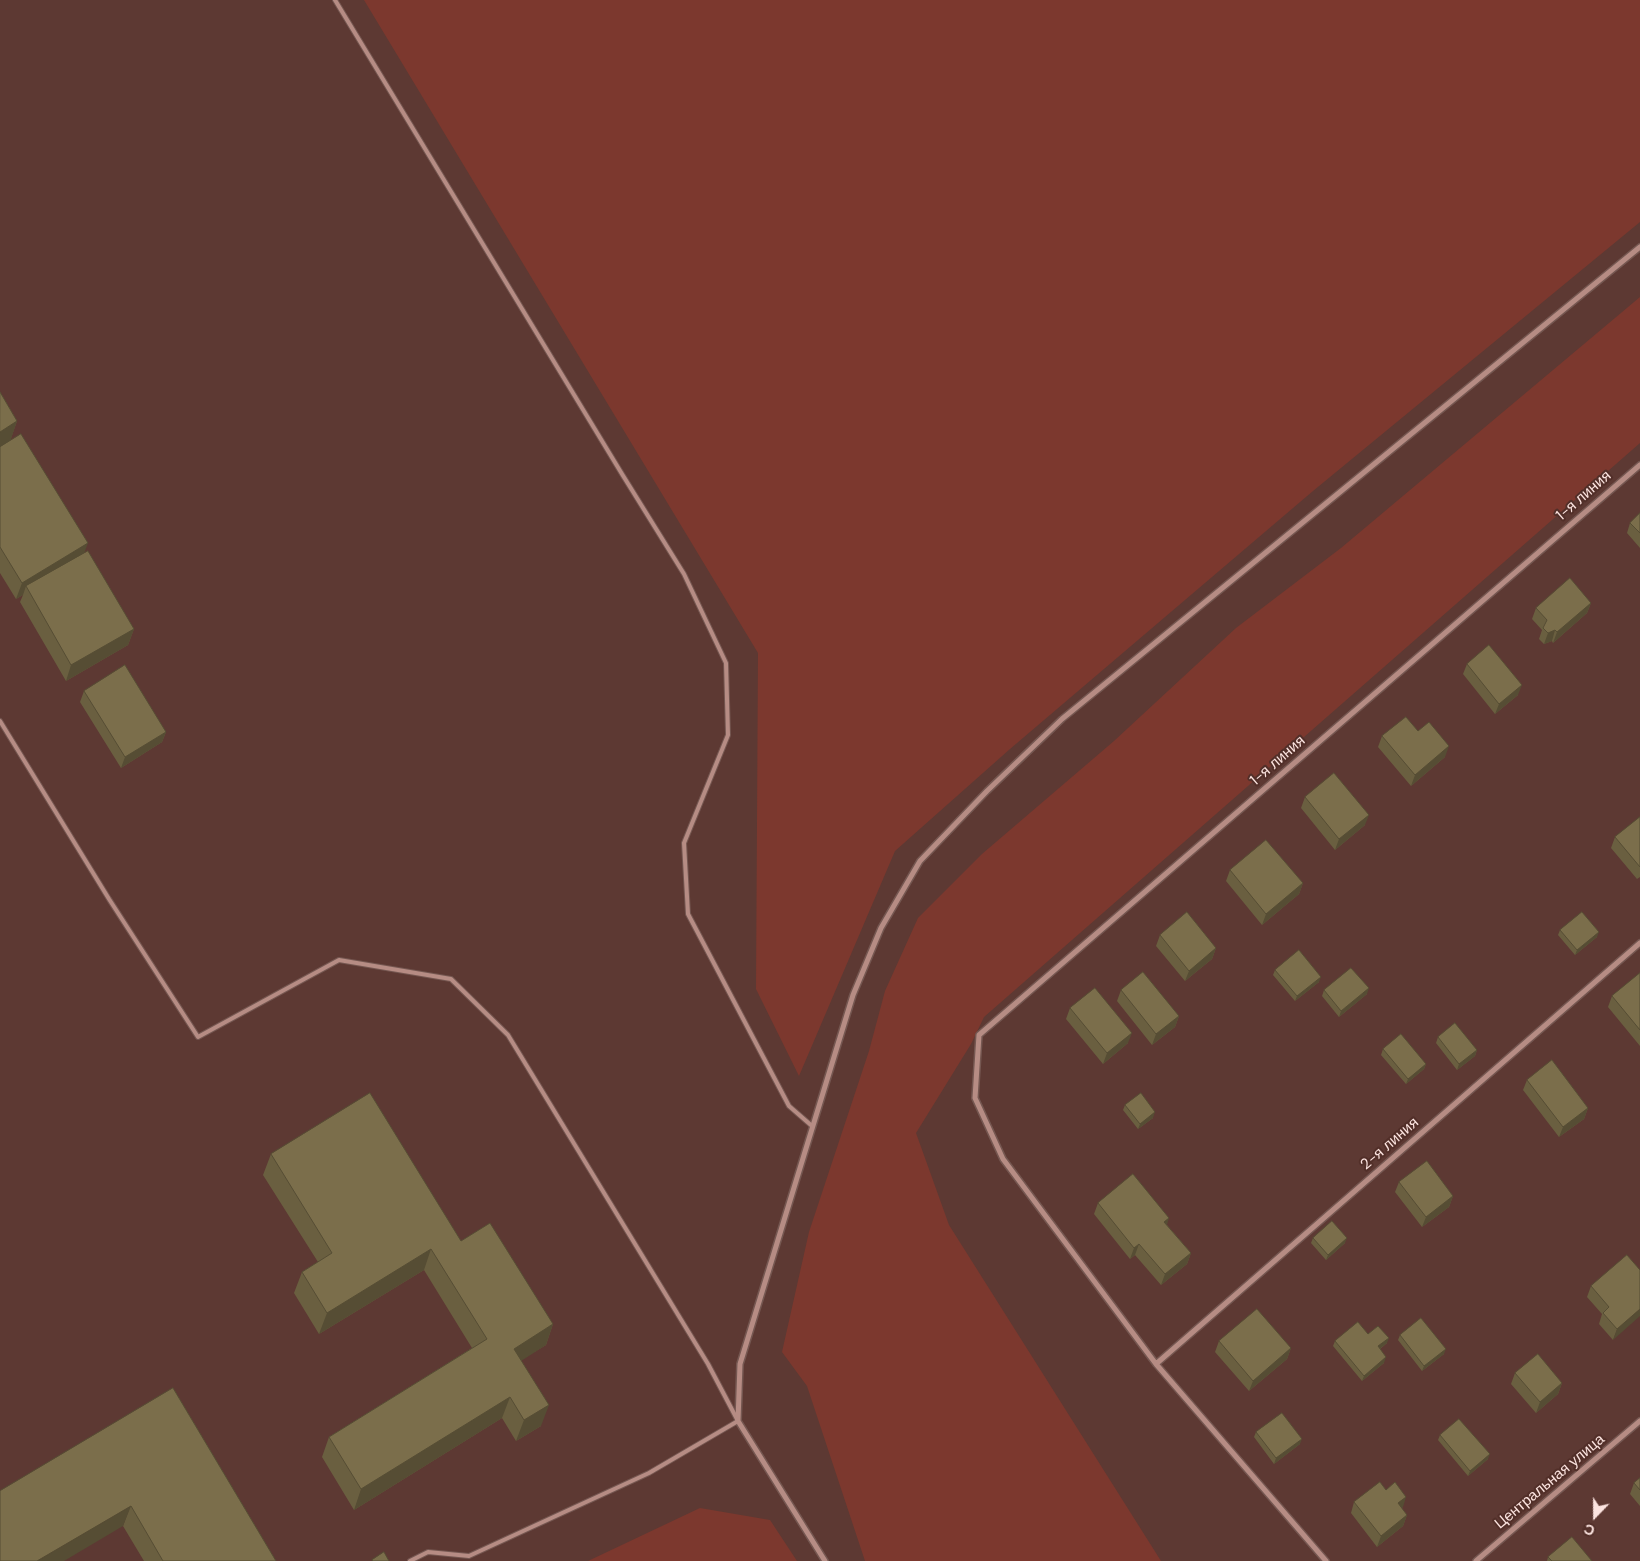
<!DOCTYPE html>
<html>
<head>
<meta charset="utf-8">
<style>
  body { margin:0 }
  #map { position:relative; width:1640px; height:1561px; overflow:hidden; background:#5d3933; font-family:"DM Sans",sans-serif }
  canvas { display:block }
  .north { position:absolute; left:1570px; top:1491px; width:50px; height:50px; -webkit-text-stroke:4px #522f29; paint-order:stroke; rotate:202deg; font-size:14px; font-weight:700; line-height:20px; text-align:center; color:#fce4e0 }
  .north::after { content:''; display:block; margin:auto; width:18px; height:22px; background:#fce4e0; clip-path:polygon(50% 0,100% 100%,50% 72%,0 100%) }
</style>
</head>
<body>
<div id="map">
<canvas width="1640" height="1561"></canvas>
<div class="north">С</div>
</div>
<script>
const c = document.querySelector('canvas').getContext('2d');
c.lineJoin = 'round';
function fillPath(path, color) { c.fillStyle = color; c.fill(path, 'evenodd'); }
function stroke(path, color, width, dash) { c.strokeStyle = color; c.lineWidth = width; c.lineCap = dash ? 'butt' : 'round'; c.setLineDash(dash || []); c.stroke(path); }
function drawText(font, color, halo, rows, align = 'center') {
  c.font = font + ' "DM Sans",sans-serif'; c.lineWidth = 4; c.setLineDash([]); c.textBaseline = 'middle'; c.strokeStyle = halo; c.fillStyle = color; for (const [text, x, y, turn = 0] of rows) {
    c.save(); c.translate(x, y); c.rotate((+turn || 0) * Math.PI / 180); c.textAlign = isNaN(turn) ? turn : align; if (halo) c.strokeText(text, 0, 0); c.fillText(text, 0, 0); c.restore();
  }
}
fillPath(new Path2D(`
  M364,0h1276v222l-327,269 -303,258 -115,102 -96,225 -43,-87 2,-336z
  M1640,297v146l-656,574 -13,27 -55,89 33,92 212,336h-296l-58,-175 -25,-34 27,-120 60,-181 16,-60 33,-73 64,-64 132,-113 122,-113 105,-80z
  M700,1508l70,12 27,41h-209z`), '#7c382e');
const lane = new Path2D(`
  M335,0l287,474 62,100 42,89 2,72 -44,108 4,71 101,192 23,20
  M0,721l109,178 89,138 141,-77 112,19 57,56 200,329 30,57 -89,52 -180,83 -41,-4 -18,9`);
const street = new Path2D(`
  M1156,1364l484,-421
  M825,1561l-87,-140 2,-57 113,-369 28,-67 39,-67 67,-70 75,-72 578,-472
  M1326,1561l-170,-197 -153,-205 -28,-61 4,-63 661,-570
  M1476,1561l164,-140`);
stroke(lane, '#755751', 6);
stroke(street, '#755751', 8);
stroke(lane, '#b68c84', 4);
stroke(street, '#b68c84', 5);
fillPath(new Path2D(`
  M0,392l17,29 -7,20 124,188 -6,16 -62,36 -46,-79 3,-7 -7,4 -16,-26z
  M1640,513v35l-13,-15 3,-10z
  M1591,603l-4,10 -34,30 -1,-2 -8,3 -5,-5 3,-9 -10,-11 4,-11z
  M1467,664l51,31 -23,19 -32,-40z
  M84,691l82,41 -4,10 -41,26 -41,-66z
  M1418,731l27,26 -34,29 -33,-39 4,-11z
  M1305,797l60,28 -30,25 -34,-42z
  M1640,817v60l-3,2 -26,-31 4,-11z
  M1230,870l73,13 -4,11 -37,31 -36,-44z
  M1560,930l37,7 -22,18 -17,-20z
  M1160,935l56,13 -4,11 -27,22 -29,-35z
  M1275,970l44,12 -24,19 -22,-26z
  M1640,973v73l-32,-39 4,-11z
  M1121,990l58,26 -4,11 -23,18 -35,-44z
  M1324,990l43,4 -28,23 -17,-21z
  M1070,1008l58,35 -25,21 -37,-45z
  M1438,1037l39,13 -2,6 -18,14 -21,-27z
  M1383,1049l43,15 -2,5 -18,15 -25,-29z
  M1527,1080l61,28 -4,11 -25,18 -36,-47z
  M1125,1105l28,13 -15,11 -15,-19z
  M271,1154l190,87 92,83 -7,21 -25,15 20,66 -25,15 -14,-23 -148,92 -32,-53 7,-20 143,-89 -48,-78 -105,64 -25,-41 8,-21 16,-10 -55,-87z
  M1399,1182l54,14 -4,11 -27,20 -27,-35z
  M1098,1203l69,22 24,28 -4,11 -26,21 -26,-30 -5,4 -36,-45z
  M1313,1238l32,5 -19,17 -15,-17z
  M1640,1270l-27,70 -14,-16 3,-10 -15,-17 4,-11z
  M1368,1334l19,9 -7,6 4,14 -22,18 -29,-35 2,-5z
  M1400,1335l44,19 -22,17 -24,-31z
  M1219,1341l72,7 -4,11 -38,32 -34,-39z
  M1515,1373l47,10 -4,11 -22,19 -25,-29z
  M173,1388l103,173h-132l-21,-35z
  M1256,1432l44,12 -26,20 -20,-27z
  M1440,1435l48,24 -20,17 -30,-36z
  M1640,1478v28l-10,-12 4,-11z
  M1386,1490l17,17 -2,1 6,7 -4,11 -26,21 -26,-34 3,-11z
  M1548,1557l44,4h-45z`), '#6a5f40');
fillPath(new Path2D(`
  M17,421l-7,21 -10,6v-16z
  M88,543l-6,16 -56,27 -3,9 -7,4 6,-16z
  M1591,603l-4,10 -34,30 4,-11z
  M134,629l-6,16 -62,36 5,-16z
  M1555,630l-3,11 -8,3 4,-11z
  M1522,685l-4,10 -23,19 4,-10z
  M166,732l-4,10 -41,26 4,-11z
  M1449,746l-4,11 -34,29 4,-11z
  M1369,815l-4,10 -30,25 4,-11z
  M1303,883l-4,11 -37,31 4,-11z
  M1599,932l-2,5 -22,18 2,-5z
  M1216,948l-4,11 -27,22 4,-10z
  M1321,977l-2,5 -24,19 2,-5z
  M1369,988l-2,6 -28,23 2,-6z
  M1179,1016l-4,11 -23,18 4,-11z
  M1132,1033l-4,10 -25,21 4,-11z
  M1477,1050l-2,6 -18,14 2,-6z
  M1426,1064l-2,5 -18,15 2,-5z
  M1588,1108l-4,11 -25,18 4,-10z
  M1155,1112l-2,6 -15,11 2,-5z
  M1453,1196l-4,11 -27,20 4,-10z
  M1169,1218l-3,10 -2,-6z
  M1347,1238l-2,5 -19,17 2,-5z
  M1139,1244l-4,11 -5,4 4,-11z
  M431,1249l-7,21 -105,64 8,-21z
  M1191,1253l-4,11 -26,21 4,-11z
  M1640,1309v7l-27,24 4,-11z
  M553,1324l-7,21 -39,25 7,-21z
  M1389,1338l-2,5 -11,9 2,-6z
  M1291,1348l-4,11 -38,32 4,-10z
  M1446,1349l-2,5 -22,17 2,-5z
  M1386,1357l-2,6 -22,18 2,-5z
  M1562,1383l-4,11 -22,19 4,-11z
  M510,1397l-8,21 -148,92 7,-21z
  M549,1405l-8,21 -25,15 8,-21z
  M1302,1439l-2,5 -26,20 2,-6z
  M1490,1454l-2,5 -20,17 2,-5z
  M1406,1497l-3,10 -9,7 4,-11z
  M131,1506l-8,20 -59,35h-27z
  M1407,1515l-4,11 -26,21 4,-11z`), '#564d34');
const building = new Path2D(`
  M0,392l17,29 -17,11z
  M21,434l67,109 -66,40 -22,-36v-100z
  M1640,513v20l-10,-10z
  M88,551l46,78 -63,36 -45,-79z
  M1570,578l21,25 -34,29 -2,-2 -7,3 -5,-5 4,-8 -11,-12z
  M1489,645l33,40 -23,19 -32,-40z
  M125,665l41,67 -41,25 -41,-66z
  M1406,717l12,14 11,-9 20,24 -34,29 -33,-39z
  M1334,773l35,42 -30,24 -34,-42z
  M1640,817v50l-25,-30z
  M1266,840l37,43 -37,31 -36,-44z
  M1187,912l29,36 -27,23 -29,-36z
  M1582,912l17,20 -22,18 -17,-20z
  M1299,950l22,27 -24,19 -22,-26z
  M1351,968l18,20 -28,23 -17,-21z
  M1143,972l36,44 -23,18 -35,-44z
  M1640,973v57l-28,-34z
  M1095,988l37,45 -25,20 -37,-45z
  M1455,1023l22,27 -18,14 -21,-27z
  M1401,1034l25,30 -18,15 -25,-30z
  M1552,1060l36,48 -25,19 -36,-47z
  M370,1093l91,148 29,-18 63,101 -39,25 35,56 -25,15 -14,-23 -149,92 -32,-52 158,-98 -56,-90 -104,64 -25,-41 30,-19 -61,-99z
  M1141,1093l14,19 -15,12 -15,-19z
  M1427,1161l26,35 -27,21 -27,-35z
  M1133,1174l36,44 -5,4 27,31 -26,21 -26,-30 -5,4 -36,-45z
  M1332,1221l15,17 -19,17 -15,-17z
  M1627,1255l13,15v39l-23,20 -14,-16 6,-6 -18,-21z
  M1257,1309l34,39 -38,33 -34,-40z
  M1421,1318l25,31 -22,17 -24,-31z
  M1358,1322l10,12 10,-8 11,12 -11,8 8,11 -22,19 -29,-35z
  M1538,1354l24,29 -22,19 -25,-29z
  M173,1388l103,173h-113l-32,-55 -94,55h-37v-70z
  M1282,1413l20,26 -26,19 -20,-26z
  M1459,1419l31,35 -20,17 -30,-36z
  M1640,1478v12l-6,-7z
  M1380,1482l6,8 9,-8 11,15 -8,6 9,12 -26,21 -27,-34z
  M1572,1537l20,24h-40l-4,-4z
  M384,1552l5,9h-16l-1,-1z`);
fillPath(building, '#7b6e4b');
stroke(building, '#564d34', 1);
drawText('15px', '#fce4e0', '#522f29', [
  ["1-я линия",1584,496,-41],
  ["1-я линия",1278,761,-41],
  ["2-я линия",1390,1144,-41],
  ["Центральная улица",1550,1482,-40]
]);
</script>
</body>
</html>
